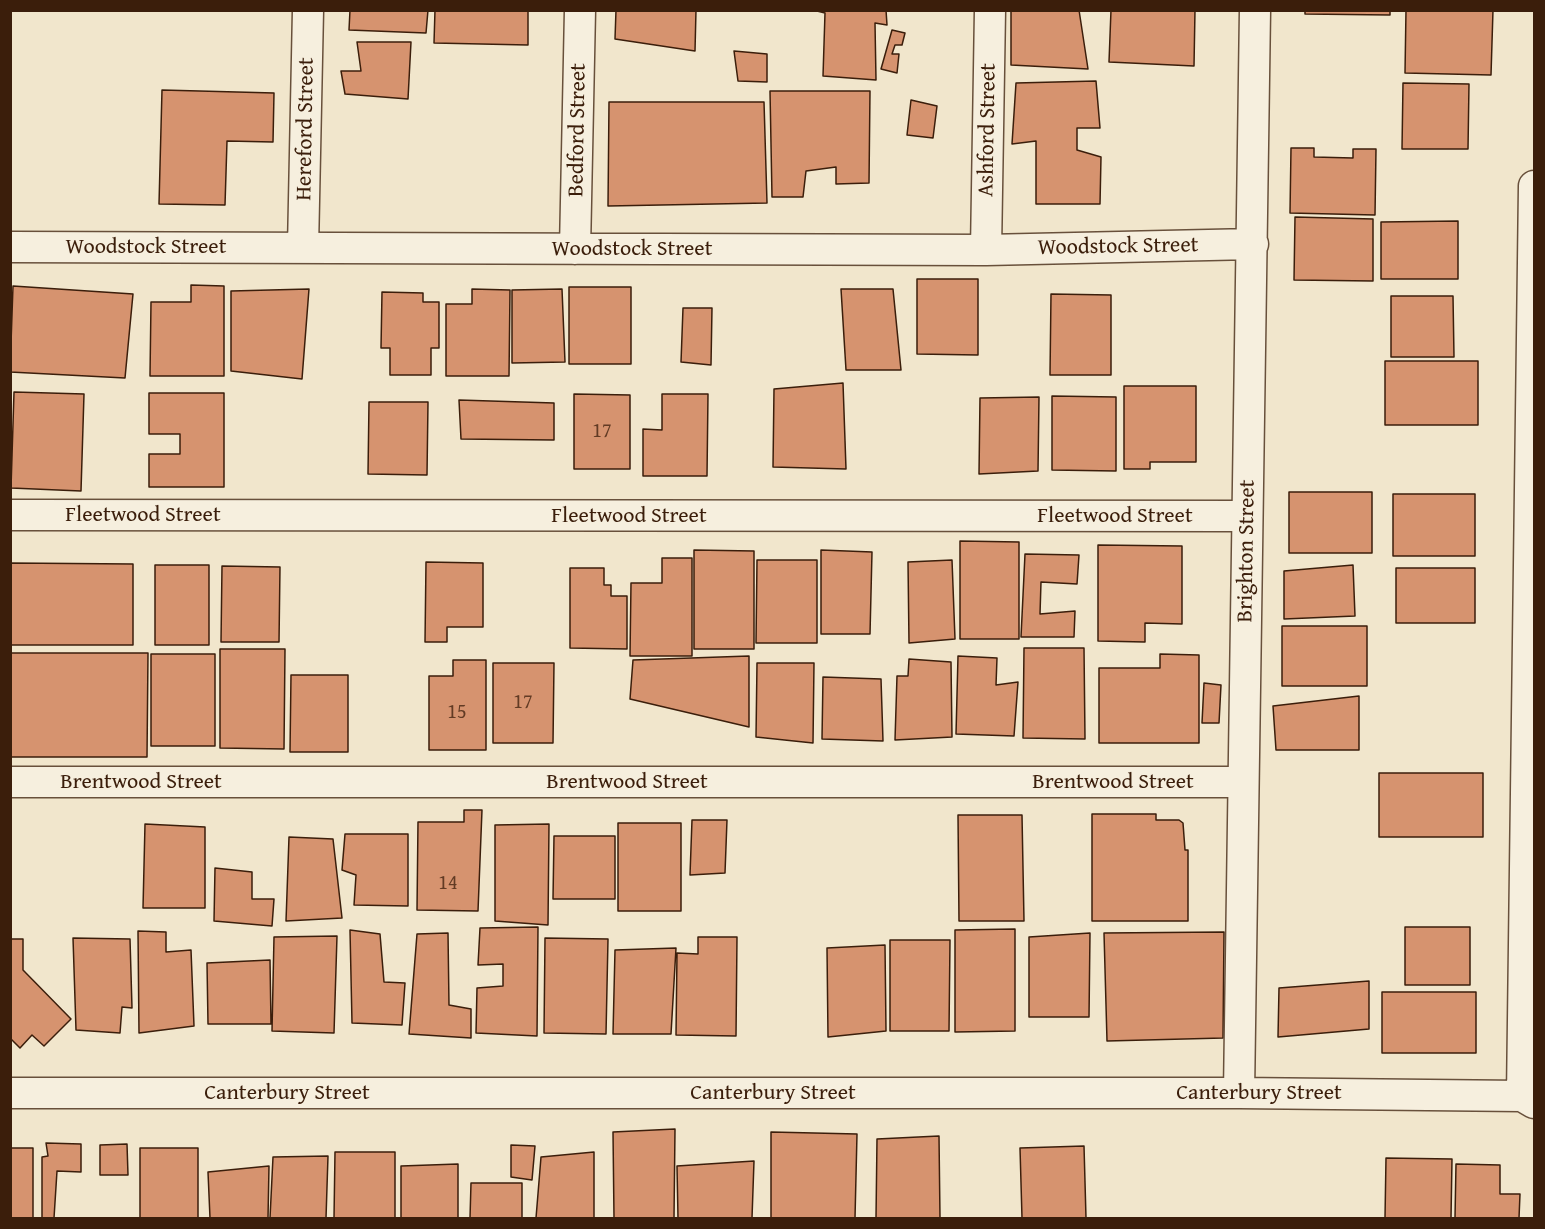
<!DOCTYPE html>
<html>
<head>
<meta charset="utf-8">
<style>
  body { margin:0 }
  #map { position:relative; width:1545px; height:1229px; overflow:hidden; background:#f1e6cc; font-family:"Gentium Book Plus",serif }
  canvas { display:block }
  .frame { position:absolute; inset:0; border:12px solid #3b1e0b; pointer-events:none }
</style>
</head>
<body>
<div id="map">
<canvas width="1545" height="1229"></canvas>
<div class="frame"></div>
</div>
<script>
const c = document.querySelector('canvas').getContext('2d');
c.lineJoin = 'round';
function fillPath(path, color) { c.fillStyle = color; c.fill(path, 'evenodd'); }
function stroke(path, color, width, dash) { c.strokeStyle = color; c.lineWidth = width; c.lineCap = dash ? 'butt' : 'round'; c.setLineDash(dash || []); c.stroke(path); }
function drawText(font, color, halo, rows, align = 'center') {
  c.font = font + ' "Gentium Book Plus",serif'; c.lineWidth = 4.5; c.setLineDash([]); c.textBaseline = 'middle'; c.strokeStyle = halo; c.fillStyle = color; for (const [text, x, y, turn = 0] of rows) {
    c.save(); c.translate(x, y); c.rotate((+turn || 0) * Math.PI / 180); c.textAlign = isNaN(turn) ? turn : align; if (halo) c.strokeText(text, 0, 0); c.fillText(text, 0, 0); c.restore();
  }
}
const building = new Path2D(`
  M350,10h78l-2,23 -77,-3z
  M435,10h93v35l-94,-2z
  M616,10h80l-1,41 -80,-12z
  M813,10h73l1,15 -12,-2 1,57 -53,-4 2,-63z
  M1011,10h68l9,59 -77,-4z
  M1111,10h84l-1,56 -85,-4z
  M1305,10h85v5l-85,-1z
  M1406,10h87l-2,65 -86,-2z
  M892,30l13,3 -3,12h-7l-3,9h7l-2,19 -16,-4z
  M357,42h54l-3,57 -63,-5 -4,-23h20z
  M734,51l33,3v28l-29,-1z
  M1096,81l4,47h-23v22l24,7 -1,47h-64v-63l-24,3 4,-61z
  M1403,83l66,1 -1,65h-66z
  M162,90l112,3 -1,49 -46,-1 -2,64 -66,-1z
  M770,91h100l-1,92 -33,1v-17l-30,4 -3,26h-31z
  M911,100l26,6 -4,32 -26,-3z
  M609,102h155l3,101 -159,3z
  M1291,148h23v9l39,1v-9h23l-1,66 -85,-2z
  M1295,217l78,2v62l-79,-1z
  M1458,221v58h-77v-57z
  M917,279h61v76l-61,-1z
  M191,285l33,1v90h-74l1,-74h40z
  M13,286l120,8 -8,84 -115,-6z
  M569,287h62v77h-62z
  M309,289l-7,90 -71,-8v-80z
  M472,289l38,1 -1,86h-63v-72h26z
  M562,289l3,73 -53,1v-73z
  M841,289h52l8,81h-55z
  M382,292l41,1v9h16v46h-8v27h-41v-27h-9z
  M1051,294l60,1v80h-61z
  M1391,296h62l1,61h-63z
  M683,308h29l-1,57 -30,-3z
  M1385,361h93v64h-93z
  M843,383l3,86 -73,-2 1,-78z
  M1124,386h72v76h-46v7h-26z
  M14,392l70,2 -3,97 -70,-3z
  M149,393h75v94h-75v-33h31v-20h-31z
  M574,394l56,1v74h-56z
  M662,394h46l-1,82h-64v-47l19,1z
  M1052,396l64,1v74l-64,-1z
  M1039,397l-1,74 -59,3 1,-76z
  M459,400l95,3v37l-93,-1z
  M369,402h59l-1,73 -59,-1z
  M1289,492h83v61h-83z
  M1393,494h82v62h-82z
  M960,541l59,1v97h-59z
  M1098,545l84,1v78l-37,-1v19l-47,-1z
  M694,550l60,1v98h-60z
  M821,550l51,2 -2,82h-49z
  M1025,554l54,1 -2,29 -36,-2 -1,32 35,-3 -1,26h-53z
  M662,558h30v98h-62l1,-73h31z
  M757,560h60v83h-61z
  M952,560l3,79 -46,4 -1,-81z
  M426,562l57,1v64h-36v15h-22z
  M10,563l123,1v81h-123z
  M155,565h54v80h-54z
  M1353,565l2,51 -71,3v-48z
  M222,566l58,1 -1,75h-58z
  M570,568h34v17h7v11h16v53l-57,-1z
  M1396,568h79v55h-79z
  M1282,626h85v60h-85z
  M1024,648h60l1,91 -62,-1z
  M220,649h65l-1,100 -64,-1z
  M10,653h138l-1,104h-137z
  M151,654h64v92h-64z
  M1160,654l39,1v88h-100v-75h61z
  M749,656v71l-119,-28 3,-39z
  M958,656l39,2 -1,27 22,-3 -4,54 -58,-2z
  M909,659l42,3 1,75 -57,3 2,-64h11z
  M453,660h33v90h-57v-74h24z
  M493,663h61l-1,80h-60z
  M757,663h57l-1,80 -57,-6z
  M291,675h57v77h-58z
  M823,677l58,2 2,62 -61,-2z
  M1204,683l17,2 -2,38h-17z
  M1359,696v54h-83l-3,-44z
  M1379,773h104v64h-104z
  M464,810h18l-4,101 -61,-1 1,-88h46z
  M1092,814h64v6h23l4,3 2,27h3v71h-96z
  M958,815h64l2,106h-65z
  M692,820h35l-2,53 -35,2z
  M618,823h63v88h-63z
  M145,824l60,3v81h-62z
  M549,824l-1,101 -53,-4v-96z
  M345,834h63v72l-54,-1 2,-30 -14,-5z
  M554,836h61v63h-62z
  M289,837l44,2 9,79 -56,3z
  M215,868l37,4v27h22l-2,27 -58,-5z
  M538,927l-1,109 -61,-3 1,-45 26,-2v-22l-25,1 2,-37z
  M1405,927h65v58h-65z
  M1015,929v102l-60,1v-102z
  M350,930l30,4 4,48 21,1 -3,42 -50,-2z
  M138,931l28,1v20l25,-2 3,76 -55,7z
  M1224,932l-1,106 -116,3 -3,-108z
  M448,933l1,72 22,4v29l-62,-4 8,-100z
  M1090,933l-1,84h-60v-80z
  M337,936l-3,97 -62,-2 2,-94z
  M698,937h39l-1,99 -60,-1 1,-82 21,1z
  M73,938l57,1 2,69 -10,-1 -2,26 -44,-3z
  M545,938l63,1 -2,95 -62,-1z
  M10,939h13v31l48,49 -27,27 -12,-11 -12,13 -10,-10z
  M890,940h60l-1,91h-59z
  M885,945l1,86 -58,6 -1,-89z
  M676,948l-5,86h-58l2,-84z
  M270,960l1,64h-63l-1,-61z
  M1369,981v48l-91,8 1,-49z
  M1382,992h94v61h-94z
  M675,1129l-1,89h-60l-1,-86z
  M771,1132l86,2 -2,84h-84z
  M939,1136l1,82h-64l1,-79z
  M46,1143l35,1v28l-24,-1 -3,47h-12v-61l6,-1z
  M127,1144l1,31h-28v-30z
  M511,1145l24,1 -3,34 -21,-3z
  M1084,1146l2,72h-64l-2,-70z
  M10,1148h23v70h-23z
  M140,1148h58v70h-58z
  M335,1152h60v66h-61z
  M594,1152v66h-58l5,-61z
  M328,1156l-2,62h-56l3,-61z
  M1386,1158l66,1 -1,59h-66z
  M754,1161l-2,57h-74l-1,-52z
  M458,1164v54h-57v-52z
  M1456,1164l44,1v29h20l-1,24h-64z
  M269,1166l-1,52h-58l-2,-46z
  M471,1183h51v35h-52z`);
fillPath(building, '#d6936f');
stroke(building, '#3b1e0b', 1.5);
const minor = new Path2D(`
  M10,247l976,3 267,-6
  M303,248l5,-238
  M575,249l5,-239
  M986,250l4,-240
  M10,515l1237,1
  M10,782h1233
  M10,1093h1229l283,3 12,7
  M1239,1093l16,-1083
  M1522,1096l12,-910`);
stroke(minor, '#68503b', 33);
stroke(minor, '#f6efde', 30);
drawText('20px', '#623b24', null, [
  ["17",602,432],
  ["17",523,703],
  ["15",457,713],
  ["14",448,884]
]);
drawText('22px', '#3b1e0b', '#f6efde', [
  ["Hereford Street",306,129,-89],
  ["Bedford Street",578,130,-89],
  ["Ashford Street",988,130,-89],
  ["Woodstock Street",146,247],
  ["Woodstock Street",1118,247,-1],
  ["Woodstock Street",632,249],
  ["Fleetwood Street",143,515],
  ["Fleetwood Street",629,516],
  ["Fleetwood Street",1115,516],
  ["Brighton Street",1247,551,-89],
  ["Brentwood Street",141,782],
  ["Brentwood Street",627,782],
  ["Brentwood Street",1113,782],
  ["Canterbury Street",287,1093],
  ["Canterbury Street",773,1093],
  ["Canterbury Street",1259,1093]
]);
</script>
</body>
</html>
